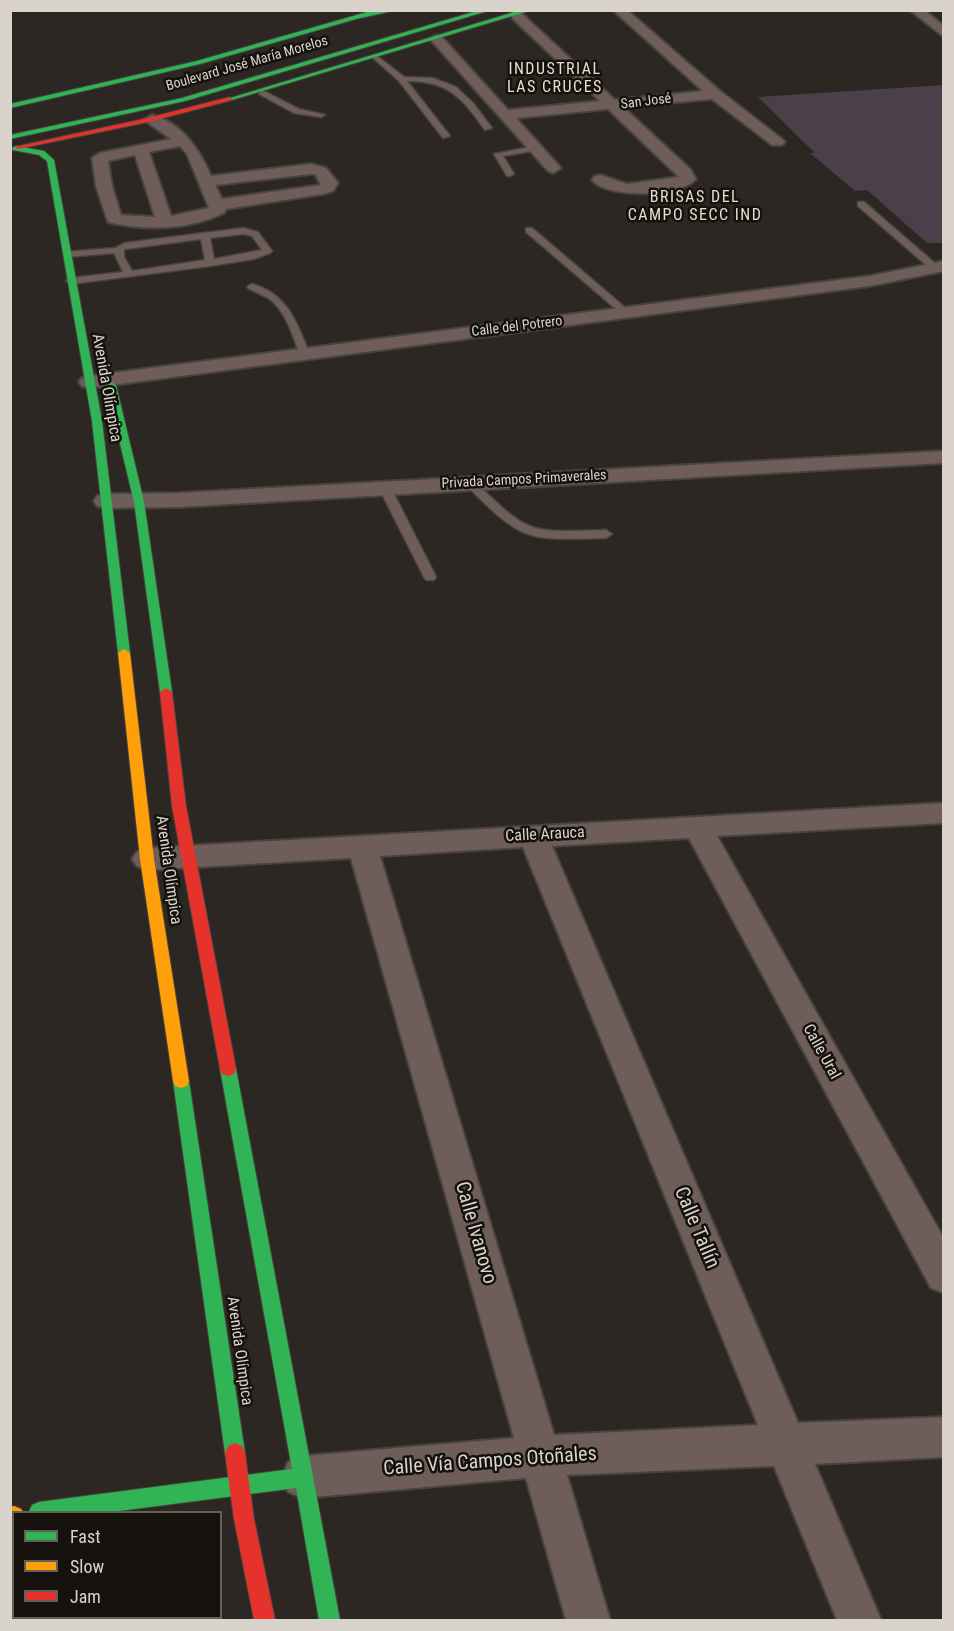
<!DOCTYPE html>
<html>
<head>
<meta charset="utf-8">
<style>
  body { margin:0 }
  #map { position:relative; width:954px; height:1631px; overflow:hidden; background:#2c2722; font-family:"Roboto Condensed",sans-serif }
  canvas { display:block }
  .frame { position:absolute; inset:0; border:12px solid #d9d3cc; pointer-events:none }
  .legend { position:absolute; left:12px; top:1511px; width:210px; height:108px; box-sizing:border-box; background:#15120d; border:2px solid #635f59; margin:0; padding:8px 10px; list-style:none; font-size:18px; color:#d9d3cc }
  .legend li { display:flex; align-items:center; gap:12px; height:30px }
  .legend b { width:30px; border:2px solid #635f59 }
</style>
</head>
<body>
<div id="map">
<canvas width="954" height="1631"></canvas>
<div class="frame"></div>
<ul class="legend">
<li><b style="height:8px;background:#30b455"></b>Fast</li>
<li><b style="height:8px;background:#ff9f0a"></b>Slow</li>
<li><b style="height:8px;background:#e5322d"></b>Jam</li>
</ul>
</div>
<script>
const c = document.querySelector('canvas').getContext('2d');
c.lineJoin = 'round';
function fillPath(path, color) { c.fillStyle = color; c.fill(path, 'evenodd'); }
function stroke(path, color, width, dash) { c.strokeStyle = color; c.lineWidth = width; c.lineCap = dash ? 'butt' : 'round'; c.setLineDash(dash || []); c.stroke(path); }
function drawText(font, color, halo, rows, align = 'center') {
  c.font = font + ' "Roboto Condensed",sans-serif'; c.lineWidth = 5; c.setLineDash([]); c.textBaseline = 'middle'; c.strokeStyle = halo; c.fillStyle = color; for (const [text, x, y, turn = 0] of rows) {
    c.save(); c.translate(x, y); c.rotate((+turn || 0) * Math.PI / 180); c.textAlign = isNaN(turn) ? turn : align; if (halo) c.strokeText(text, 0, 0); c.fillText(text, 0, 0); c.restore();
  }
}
fillPath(new Path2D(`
  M944,85v158h-17l-60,-53 -12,1 -45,-38h5l-57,-56z`), '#4b404a');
const lane = new Path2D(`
  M373,56h4l27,21 29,1 23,9 17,16 19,25 -7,2c-23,-32 -36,-49 -78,-49l43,55 -7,2 -44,-57 -26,-23z
  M262,90l37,19 26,6 -4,2 -27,-4 -35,-19z
  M535,146l4,2 -1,2 -35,6 11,18 -4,2h-3l-13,-22z
  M858,202h6l74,64v4h-6l-74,-64z
  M243,228l15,4 14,19 -2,2 -16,6 -44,7 -139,18 -5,-3 5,-3 52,-6 -9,-19 -47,4 -3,-1v-4l51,-4 10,-5zM243,234l9,2 10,14 -48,9 -4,-21zM201,239l4,21 -73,11 -8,-14v-8h2z
  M526,228h6l97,83v4h-6l-97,-83z
  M252,284c36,10 45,39 58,71l-1,2 -9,-2c-7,-18 -13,-41 -28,-54 -8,-7 -18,-8 -25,-14z
  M470,480l4,1c57,55 54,51 132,49l6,4 -6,4c-80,2 -82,5 -140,-53l-2,-2z
  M385,485l6,3 45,89 -2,3h-8l-2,-3 -45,-89z`);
const street = new Path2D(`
  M613,10h14l93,81 62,48 3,3 -3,3h-10l-60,-46 -89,8 67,62 6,10c-15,18 -89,20 -104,1l2,-3 6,-2 27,9 52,-7 -71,-68 -92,9 45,50 -8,5 -5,-2 -118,-132 6,-4 5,1 67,74 92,-9 -88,-83v-6h8l95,88 88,-9z
  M910,10h14l20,16v11z
  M152,115c29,7 48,35 59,61l100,-12 15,4 12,15 -5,8 -10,3 -97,15 -2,4c-34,17 -80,18 -116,9l-12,-36 -4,-28 8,-5 71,-14 -24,-17 -2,-3zM180,146l7,8 22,54 -38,8 -22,-64zM135,155l20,62 -34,-2 -9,-29 -4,-25zM311,174h4l6,11 -99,14 -7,-14z
  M944,261v10l-74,15 -781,102 -7,-2 -3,-4 3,-4 7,-2 781,-100z
  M944,451v12l-765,44 -74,1 -8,-2 -3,-5 3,-5 8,-2 74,-1z
  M944,803v20l-227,13 227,403v54l-13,-5 -242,-450 -137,8 246,577 146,-6v40l-129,7 66,156h-44l-63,-154 -207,9 43,145h-44l-40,-142 -223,20 -15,-6 -6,-15 6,-15 15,-6 211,-18 -163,-580 -204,12 -10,-4 -5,-7 5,-7 10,-4zM523,847l235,578 -204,10 -174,-579z`);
const fast = new Path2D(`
  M374,10h23l-41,9 -156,45 -190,44v-4l187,-43z
  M480,10h11l-306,91 -175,38v-4l172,-37z
  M521,10h11l-300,90 -5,-1z
  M16,146l28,5 10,9 48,261 28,232 -6,4 -6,-4 -26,-232 -45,-260 -8,-6 -26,-5 -1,-2z
  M111,382l5,3 28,117 28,190 -6,4 -6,-4 -26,-190 -28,-117z
  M228,1062l6,2 2,5 104,551h-21l-23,-132 -185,24h-82l3,-7 7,-3 253,-33 -72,-400 2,-5z
  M181,1074l6,2 2,5 56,372 -3,7 -7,3 -7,-3 -3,-7 -52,-372 2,-5z`);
const slow = new Path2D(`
  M124,649l6,4 24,206 35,222 -2,5 -6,2 -6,-2 -2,-5 -33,-222 -22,-206z
  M14,1506l7,3 2,3h-9v14l-4,1v-20z`);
const jam = new Path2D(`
  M230,97l2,3 -84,22 -130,27 -4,-2 134,-29z
  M166,688l6,4 14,114 50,263 -2,5 -6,2 -6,-2 -2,-5 -48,-263 -12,-114z
  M235,1443l7,3 3,7 9,66 21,101h-21l-20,-101 -9,-66 3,-7z`);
stroke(lane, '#47433e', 3);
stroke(street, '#47433e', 4);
stroke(fast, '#47433e', 2);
stroke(slow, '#47433e', 2);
stroke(jam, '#47433e', 2);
fillPath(lane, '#6e5d59');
fillPath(street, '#6e5d59');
fillPath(fast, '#30b455');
fillPath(slow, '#ff9f0a');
fillPath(jam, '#e5322d');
drawText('14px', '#d9d3cc', '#15120d', [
  ["Boulevard José María Morelos",247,64,-16],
  ["San José",646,102,-7],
  ["Calle del Potrero",517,327,-7],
  ["Privada Campos Primaverales",524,480,-3]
]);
c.letterSpacing = '1.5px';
drawText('16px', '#e7dcce', '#15120d', [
  ["INDUSTRIAL",555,70],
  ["LAS CRUCES",555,88],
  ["BRISAS DEL",695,198],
  ["CAMPO SECC IND",695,216]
]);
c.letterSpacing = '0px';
drawText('16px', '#d9d3cc', '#15120d', [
  ["Avenida Olímpica",106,388,80],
  ["Calle Arauca",545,835,-3],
  ["Avenida Olímpica",168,870,82],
  ["Calle Ural",821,1052,61],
  ["Avenida Olímpica",239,1351,82]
]);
drawText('20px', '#d9d3cc', '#15120d', [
  ["Calle Tallín",696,1228,67],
  ["Calle Ivanovo",475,1233,74],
  ["Calle Vía Campos Otoñales",490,1462,-4]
]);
</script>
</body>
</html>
